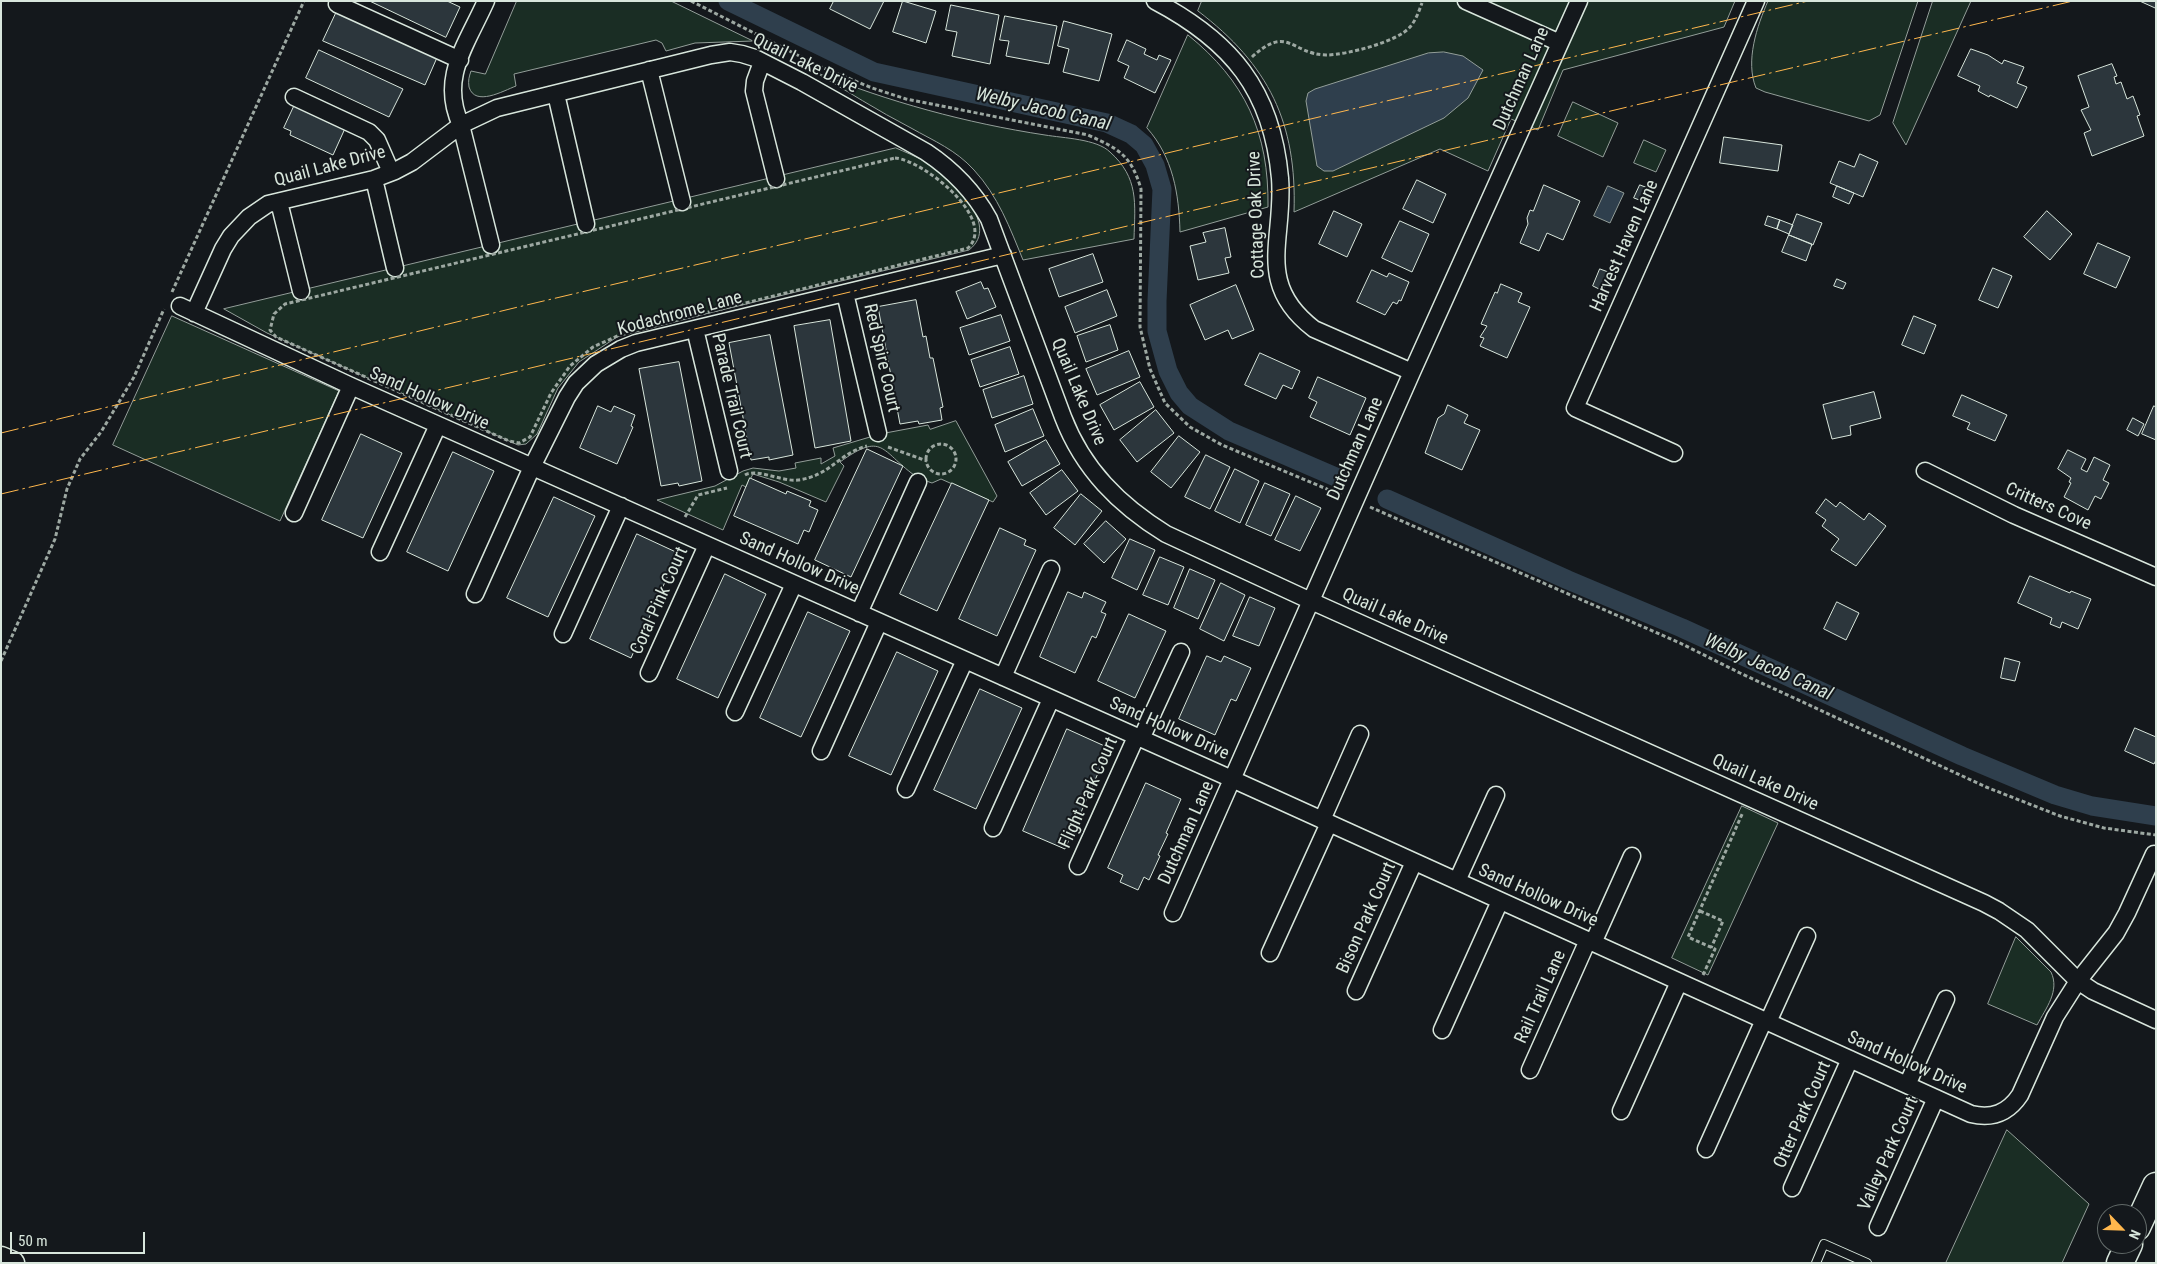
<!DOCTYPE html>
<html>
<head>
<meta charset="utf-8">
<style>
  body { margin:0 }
  #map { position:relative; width:2157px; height:1264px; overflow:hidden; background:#14181c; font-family:"Roboto Condensed",sans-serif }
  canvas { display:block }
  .frame { position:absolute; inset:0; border:2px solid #d8e6dc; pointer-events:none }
  .north { position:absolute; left:2097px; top:1204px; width:50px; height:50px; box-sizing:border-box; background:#14181c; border:1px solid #626a69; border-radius:50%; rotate:114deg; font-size:14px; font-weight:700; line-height:20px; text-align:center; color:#d8e6dc }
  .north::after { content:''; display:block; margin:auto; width:18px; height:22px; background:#ffb74d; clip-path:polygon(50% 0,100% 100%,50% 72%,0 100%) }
  .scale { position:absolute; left:10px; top:1232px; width:135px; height:22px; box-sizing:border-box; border:2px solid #d8e6dc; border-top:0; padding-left:6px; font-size:15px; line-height:18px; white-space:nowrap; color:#d8e6dc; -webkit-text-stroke:4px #14181c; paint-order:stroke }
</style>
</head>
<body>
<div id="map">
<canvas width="2157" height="1264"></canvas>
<div class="frame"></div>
<div class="north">N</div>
<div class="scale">50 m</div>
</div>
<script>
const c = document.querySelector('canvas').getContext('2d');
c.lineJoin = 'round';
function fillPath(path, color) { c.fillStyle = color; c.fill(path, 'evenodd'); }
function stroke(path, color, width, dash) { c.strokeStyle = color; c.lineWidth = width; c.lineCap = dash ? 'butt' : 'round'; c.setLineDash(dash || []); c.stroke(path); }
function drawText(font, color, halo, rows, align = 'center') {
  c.font = font + ' "Roboto Condensed",sans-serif'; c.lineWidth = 4; c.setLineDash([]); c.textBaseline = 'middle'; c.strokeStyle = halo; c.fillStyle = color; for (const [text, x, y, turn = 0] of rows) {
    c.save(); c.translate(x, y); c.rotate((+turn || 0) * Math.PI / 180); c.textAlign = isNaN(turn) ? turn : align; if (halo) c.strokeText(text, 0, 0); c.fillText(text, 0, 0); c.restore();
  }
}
const green = new Path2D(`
  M517,1h154l82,40 -58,2 -29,8 -4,-8 -6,-3 -142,34 2,12c-13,5 -41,21 -47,1 -1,-7 0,-10 2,-16l14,3z
  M1202,1h533l-11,26 -161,43 -25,60 -27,-11 -23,52 -48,-22 -146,63c3,-89 -25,-147 -96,-201z
  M1768,1h150l-38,114 -11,6 -104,-29 -9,-4c-11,-27 1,-62 12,-87z
  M1933,1h38l-65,144 -13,-22z
  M1188,35c57,46 81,97 80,172l-88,25c-1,-38 -7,-75 -33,-104z
  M815,72c74,30 151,51 230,63 18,3 52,4 65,17 29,26 25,51 24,87l-111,21c-13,-32 -25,-64 -49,-90 -18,-20 -40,-29 -63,-42 -33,-17 -64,-37 -96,-56z
  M1573,102l45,21 -15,34 -45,-21z
  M1644,140l22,10 -10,22 -22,-9z
  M896,148c9,4 19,8 28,13 23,14 79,63 45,89l-264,64 -88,23 -38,25 -21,26 -21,46 -11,10 -8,1 -251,-112 -43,-24z
  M172,316l167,75 -59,130 -167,-76z
  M956,421l41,75 -4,6 -52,-23 -9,4c-6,-2 -13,-5 -18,-8 -33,-24 -31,-44 -74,-13l4,4 -18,36 -47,-20 -26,-8 -7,13 -4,-2 -19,45 -66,-30 58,-14 28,-15 10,-3 26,3 17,-3 -1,-5 26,-5v6l14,-8 -2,-8 47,-14 48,-9 2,4z
  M1742,806l36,17 -70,152 -36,-17z
  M2016,937l35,35c9,19 -5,36 -14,53l-49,-21z
  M2007,1130l82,74 -27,59h-116z`);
fillPath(green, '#1a2d24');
stroke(green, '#939e99', 1);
const water = new Path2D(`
  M1444,52l19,4 20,14 -15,28 -24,20 -111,53h-9l-7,-5 -11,-65 2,-8 7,-4 113,-36z
  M1608,186l16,7 -14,30 -16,-7z`);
fillPath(water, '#2f3f4d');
stroke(water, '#939e99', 1);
stroke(new Path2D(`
  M728,1l146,71 233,51 24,11 13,11 11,20 7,24 -5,112v30l11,40 11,22 11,13 39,25 109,47
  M1387,499l181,81 114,48 280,128 93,39 37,11 64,10`), '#2f3f4d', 19);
const building = new Path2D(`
  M370,1h77l13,6 -14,30z
  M834,1h50l-14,28 -40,-20z
  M903,1l33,10 -10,32 -33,-11z
  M2140,1h16v7z
  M951,5l48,10 -9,49 -38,-8 5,-24 -11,-2z
  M338,9l101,44 -14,32 -102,-44z
  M1005,16l52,10 -8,38 -43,-8 3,-15 -9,-1z
  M1064,21l48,13 -13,47 -36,-9 6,-23 -11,-3z
  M1127,40l19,9 -2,5 13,6 2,-5 12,5 -16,33 -31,-15 5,-12 -11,-5z
  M1971,49l17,6 14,9 2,-4 20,7 -7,16 10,4 -10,21 -27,-13 -1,2 -11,-6 2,-5 -22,-10z
  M319,50l84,39 -14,28 -83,-39z
  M2112,64l5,12 -3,1 2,7 5,-2 6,17 6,-3 7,19 -3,1 7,20 -52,20 -8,-23 7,-3 -10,-20 8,-3 -11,-31z
  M297,100l50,24 -14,31 -43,-20 1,-4 -7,-3z
  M1724,137l58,8 -4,26 -58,-8z
  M1860,154l18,8 -15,35 -33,-14 9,-22 15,6z
  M1417,180l29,14 -13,29 -30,-14z
  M1544,185l36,16 -17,39 -16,-7 -8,18 -19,-8 8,-19 -1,-6 3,-8 3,1z
  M1640,185l8,3 -6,13 -8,-3z
  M1837,186l17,7 -5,11 -16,-7z
  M1334,211l28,13 -15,33 -28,-13z
  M2047,211l25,23 -22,26 -26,-23z
  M1797,214l25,9 -9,22 -24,-10z
  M1768,216l12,4 -3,9 -12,-4z
  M1780,220l13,5 -4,9 -12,-5z
  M1400,221l29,13 -17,38 -30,-14z
  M1225,228l6,29 -6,1 4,15 -31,7 -8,-34 16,-4 -3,-9z
  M1789,235l23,9 -6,17 -24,-9z
  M2098,243l32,14 -14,31 -32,-14z
  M1093,254l10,28 -44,15 -10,-28z
  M1993,268l19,8 -14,32 -19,-8z
  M1600,269l11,4 -8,18 -10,-5z
  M1372,270l15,7 2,-4 20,9 -8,19 -2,-1 -2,4 -4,-2 -8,13 -28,-13z
  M1837,279l9,4 -3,6 -9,-3z
  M981,282l3,7 4,-1 8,19 -29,12 -11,-27z
  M1501,284l21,9 -4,9 12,5 -23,51 -27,-12 4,-8 -4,-1 7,-11 -6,-2 14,-32 2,1z
  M1236,285l18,45 -22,9 -4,-9 -23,10 -15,-35z
  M1107,290l10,26 -42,17 -10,-26z
  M916,300l7,37 3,-1 4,22h3l10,49 -3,1 2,12 -23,4 -1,-3 -18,3 -22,-117z
  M1001,315l9,26 -41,14 -9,-27z
  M1914,316l22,9 -12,29 -22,-9z
  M830,320l21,121 -36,7 -21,-122z
  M1110,325l8,25 -32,12 -9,-26z
  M770,335l23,120 -24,5v-3l-18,3 -22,-117z
  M1010,347l9,27 -39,13 -9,-27z
  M1129,351l11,26 -43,18 -11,-26z
  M1260,353l40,18 -8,18 -9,-4 -7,14 -31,-14z
  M679,362l23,119 -23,5 -1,-3 -17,3 -22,-117z
  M1024,376l9,28 -41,14 -9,-28z
  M1318,377l48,21 -16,37 -40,-18 7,-15 -8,-4z
  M1140,382l14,25 -40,23 -14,-25z
  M1874,392l7,26 -31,8 1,9 -19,4 -9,-34z
  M1962,395l45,20 -12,26 -28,-12 3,-6 -17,-7z
  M1448,405l20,10 -4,8 16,7 -18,40 -37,-17 13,-35 6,-4z
  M598,406l13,6 3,-6 21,9 -4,11 2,1 -16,37 -37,-16z
  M2154,406l2,1v33l-14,-6z
  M1033,409l11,27 -39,16 -10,-27z
  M1156,410l18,23 -37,29 -17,-22z
  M2133,418l11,6 -6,12 -11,-6z
  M361,434l41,19 -39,85 -41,-18z
  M1179,436l21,16 -29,36 -20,-16z
  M1046,440l14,24 -38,22 -14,-24z
  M867,449l36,17 -52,111 -36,-17z
  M2068,450l18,9 -5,10 6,3 7,-15 16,8 -7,15 6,3 -8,16 -6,-3 -7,14 -24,-13 7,-14 -2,-1 2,-4 -13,-9z
  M453,452l41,19 -46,100 -41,-19z
  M1206,455l24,12 -20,42 -25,-12z
  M1235,469l24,12 -19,42 -25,-12z
  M1062,470l16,21 -32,24 -16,-22z
  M750,478l36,16 1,-3 24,10 -2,5 9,4 -9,22 -5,-2 -6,14 -64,-28z
  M952,483l37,17 -52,111 -37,-17z
  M1265,483l25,11 -19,42 -25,-11z
  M1081,494l21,17 -27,34 -21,-17z
  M1296,496l25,12 -21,43 -25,-11z
  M554,497l41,19 -47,101 -41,-19z
  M1826,499l10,8 4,-5 24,18 5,-7 17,13 -30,40 -25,-16 8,-11 -17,-13 4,-6 -10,-7z
  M1106,521l20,18 -22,24 -20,-19z
  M1000,528l26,12 -2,5 12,5 -39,86 -38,-17z
  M637,534l41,19 -47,105 -41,-19z
  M1130,539l25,11 -18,40 -25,-12z
  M1160,557l24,10 -16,38 -25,-10z
  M1190,569l25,11 -17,39 -24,-11z
  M725,574l41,20 -48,104 -41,-19z
  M2030,576l40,17 1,-2 20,8 -13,30 -16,-7 -2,6 -10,-4 2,-6 -34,-15z
  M1221,583l24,12 -21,46 -24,-12z
  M1068,592l14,6 2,-6 22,10 -5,10 5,2 -10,24 -4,-2 -17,37 -35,-16z
  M1250,597l25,11 -16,38 -26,-10z
  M1837,602l22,11 -13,27 -22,-11z
  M808,612l42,19 -49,106 -41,-19z
  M1129,614l37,17 -31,67 -37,-17z
  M897,652l41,19 -47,104 -42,-19z
  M1207,656l14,6 3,-6 27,12 -15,33 -5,-2 -16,36 -36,-16z
  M2005,658l15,4 -5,19 -14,-3z
  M980,689l42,19 -46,101 -42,-19z
  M2135,728l21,9v23l-2,4 -29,-13z
  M1067,729l42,19 -44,101 -42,-18z
  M1146,783l35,16 -15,34 2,1 -10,21 2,1 -11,24 -5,-3 -6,13 -18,-8 3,-7 -15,-7z`);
fillPath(building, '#2c363c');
stroke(building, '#d8e6dc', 1);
const lane = new Path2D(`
  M1816,1263l8,-19 43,19`);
const street = new Path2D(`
  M486,1c-19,43 -47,77 -25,124l30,120
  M1155,1c76,40 117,89 125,177 5,61 -26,105 34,151l98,43
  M1466,1l94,42
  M337,4l123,56
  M762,62l-7,19 -1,10 22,88
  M649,70l33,132
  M556,94l30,130
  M294,97l75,35 8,8 14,32
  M374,179l21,89
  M279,202l22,89
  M845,293l33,140
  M180,306l171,80 881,393 739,335c21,5 37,-1 49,-19l35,-78 23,-36 38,-48 11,-20 27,-59
  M194,313l29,-64 8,-13 18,-19 19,-13 106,-25 21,-8 17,-9 49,-37 36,-17 214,-53 19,-3 12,2 13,4 47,24 124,70c27,18 47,38 63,67l74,198c20,52 56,88 103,117l145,67 673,302 15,8 28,19 51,51 15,10 63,29
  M695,329l34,142
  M1674,453l-99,-45 181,-407
  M1925,471l89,44 142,62
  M294,513l57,-127
  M380,552l58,-127
  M475,594l57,-127 35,-70 9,-14 20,-19 25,-15 15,-6 367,-88
  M859,613l59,-131
  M563,634l58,-128
  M649,673l58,-128
  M1003,677l48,-108
  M735,712l59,-128
  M1141,739l40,-87
  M821,751l58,-129
  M906,789l59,-129
  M1322,820l38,-86
  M993,828l58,-129
  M1078,866l58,-129
  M1457,881l39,-86
  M1173,913l239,-541 167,-371
  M1593,943l39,-87
  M1270,953l59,-130
  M1356,991l58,-129
  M1768,1022l39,-86
  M1442,1030l58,-129
  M1530,1070l58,-130
  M1907,1085l39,-86
  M1621,1111l58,-129
  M1706,1149l58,-129
  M1792,1188l58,-129
  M1878,1227l58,-129`);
const secondary = new Path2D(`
  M1,1258l12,5`);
const primary = new Path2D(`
  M2137,1227l19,-41
  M2120,1263l9,-19`);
stroke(lane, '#d8e6dc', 10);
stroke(street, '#d8e6dc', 19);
stroke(secondary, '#d8e6dc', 25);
stroke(primary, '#d8e6dc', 29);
stroke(new Path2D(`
  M691,1l128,65 53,22 34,11 182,36c31,14 43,20 53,54l-1,138 10,42 15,34 25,24 32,18 119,50
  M1252,57c36,-33 39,-3 74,-2 20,0 71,-13 84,-28 6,-7 9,-16 12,-24
  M895,158c28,2 103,61 73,90l-344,85 -31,14 -23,19 -19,27 -21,44 -11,6 -10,-2 -233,-104 -6,-7 4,-16 11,-10z
  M172,292l132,-291
  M926 459a15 15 0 1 1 30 0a15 15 0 1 1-30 0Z
  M888,447l39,14
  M745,475c12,-7 37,7 53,5 32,-4 41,-27 69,-34
  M1370,507l310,136 60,30 246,114 74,29 44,12 52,7
  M685,517l13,-22 29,-7
  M1,661l54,-122 12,-50 13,-30 21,-27 33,-55 30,-68
  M1700,911l23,10 -12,27
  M1703,975l12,-26 -27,-12 55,-125`), '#9da8a2', 3, [4, 2.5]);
stroke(lane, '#14181c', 8);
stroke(street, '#14181c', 16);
stroke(secondary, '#14181c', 22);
stroke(primary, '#14181c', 26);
stroke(new Path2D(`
  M1,433l513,-125 1294,-307
  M1,494l2072,-493`), '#ffb74d', 1, [18, 4, 2.5, 4]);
drawText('18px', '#d8e6dc', '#14181c', [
  ["Quail Lake Drive",805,64,26],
  ["Dutchman Lane",1522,79,-66],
  ["Quail Lake Drive",330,167,-15],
  ["Cottage Oak Drive",1257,215,-92],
  ["Harvest Haven Lane",1625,246,-66],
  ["Kodachrome Lane",680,314,-15],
  ["Red Spire Court",881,358,77],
  ["Quail Lake Drive",1078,392,67],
  ["Parade Trail Court",731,396,77],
  ["Sand Hollow Drive",429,399,24],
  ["Dutchman Lane",1356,449,-66],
  ["Critters Cove",2048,507,24],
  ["Sand Hollow Drive",799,564,24],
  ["Coral Pink Court",660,601,-66],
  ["Quail Lake Drive",1395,617,24],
  ["Sand Hollow Drive",1169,729,24],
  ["Quail Lake Drive",1765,783,24],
  ["Flight Park Court",1089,793,-66],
  ["Dutchman Lane",1187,833,-66],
  ["Sand Hollow Drive",1538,896,24],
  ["Bison Park Court",1367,918,-66],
  ["Rail Trail Lane",1541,997,-66],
  ["Sand Hollow Drive",1907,1063,24],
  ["Otter Park Court",1803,1115,-66],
  ["Valley Park Court",1889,1154,-66]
]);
drawText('italic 19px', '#d8e6dc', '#14181c', [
  ["Welby Jacob Canal",1043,110,13],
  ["Welby Jacob Canal",1768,668,24]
]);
</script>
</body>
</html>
